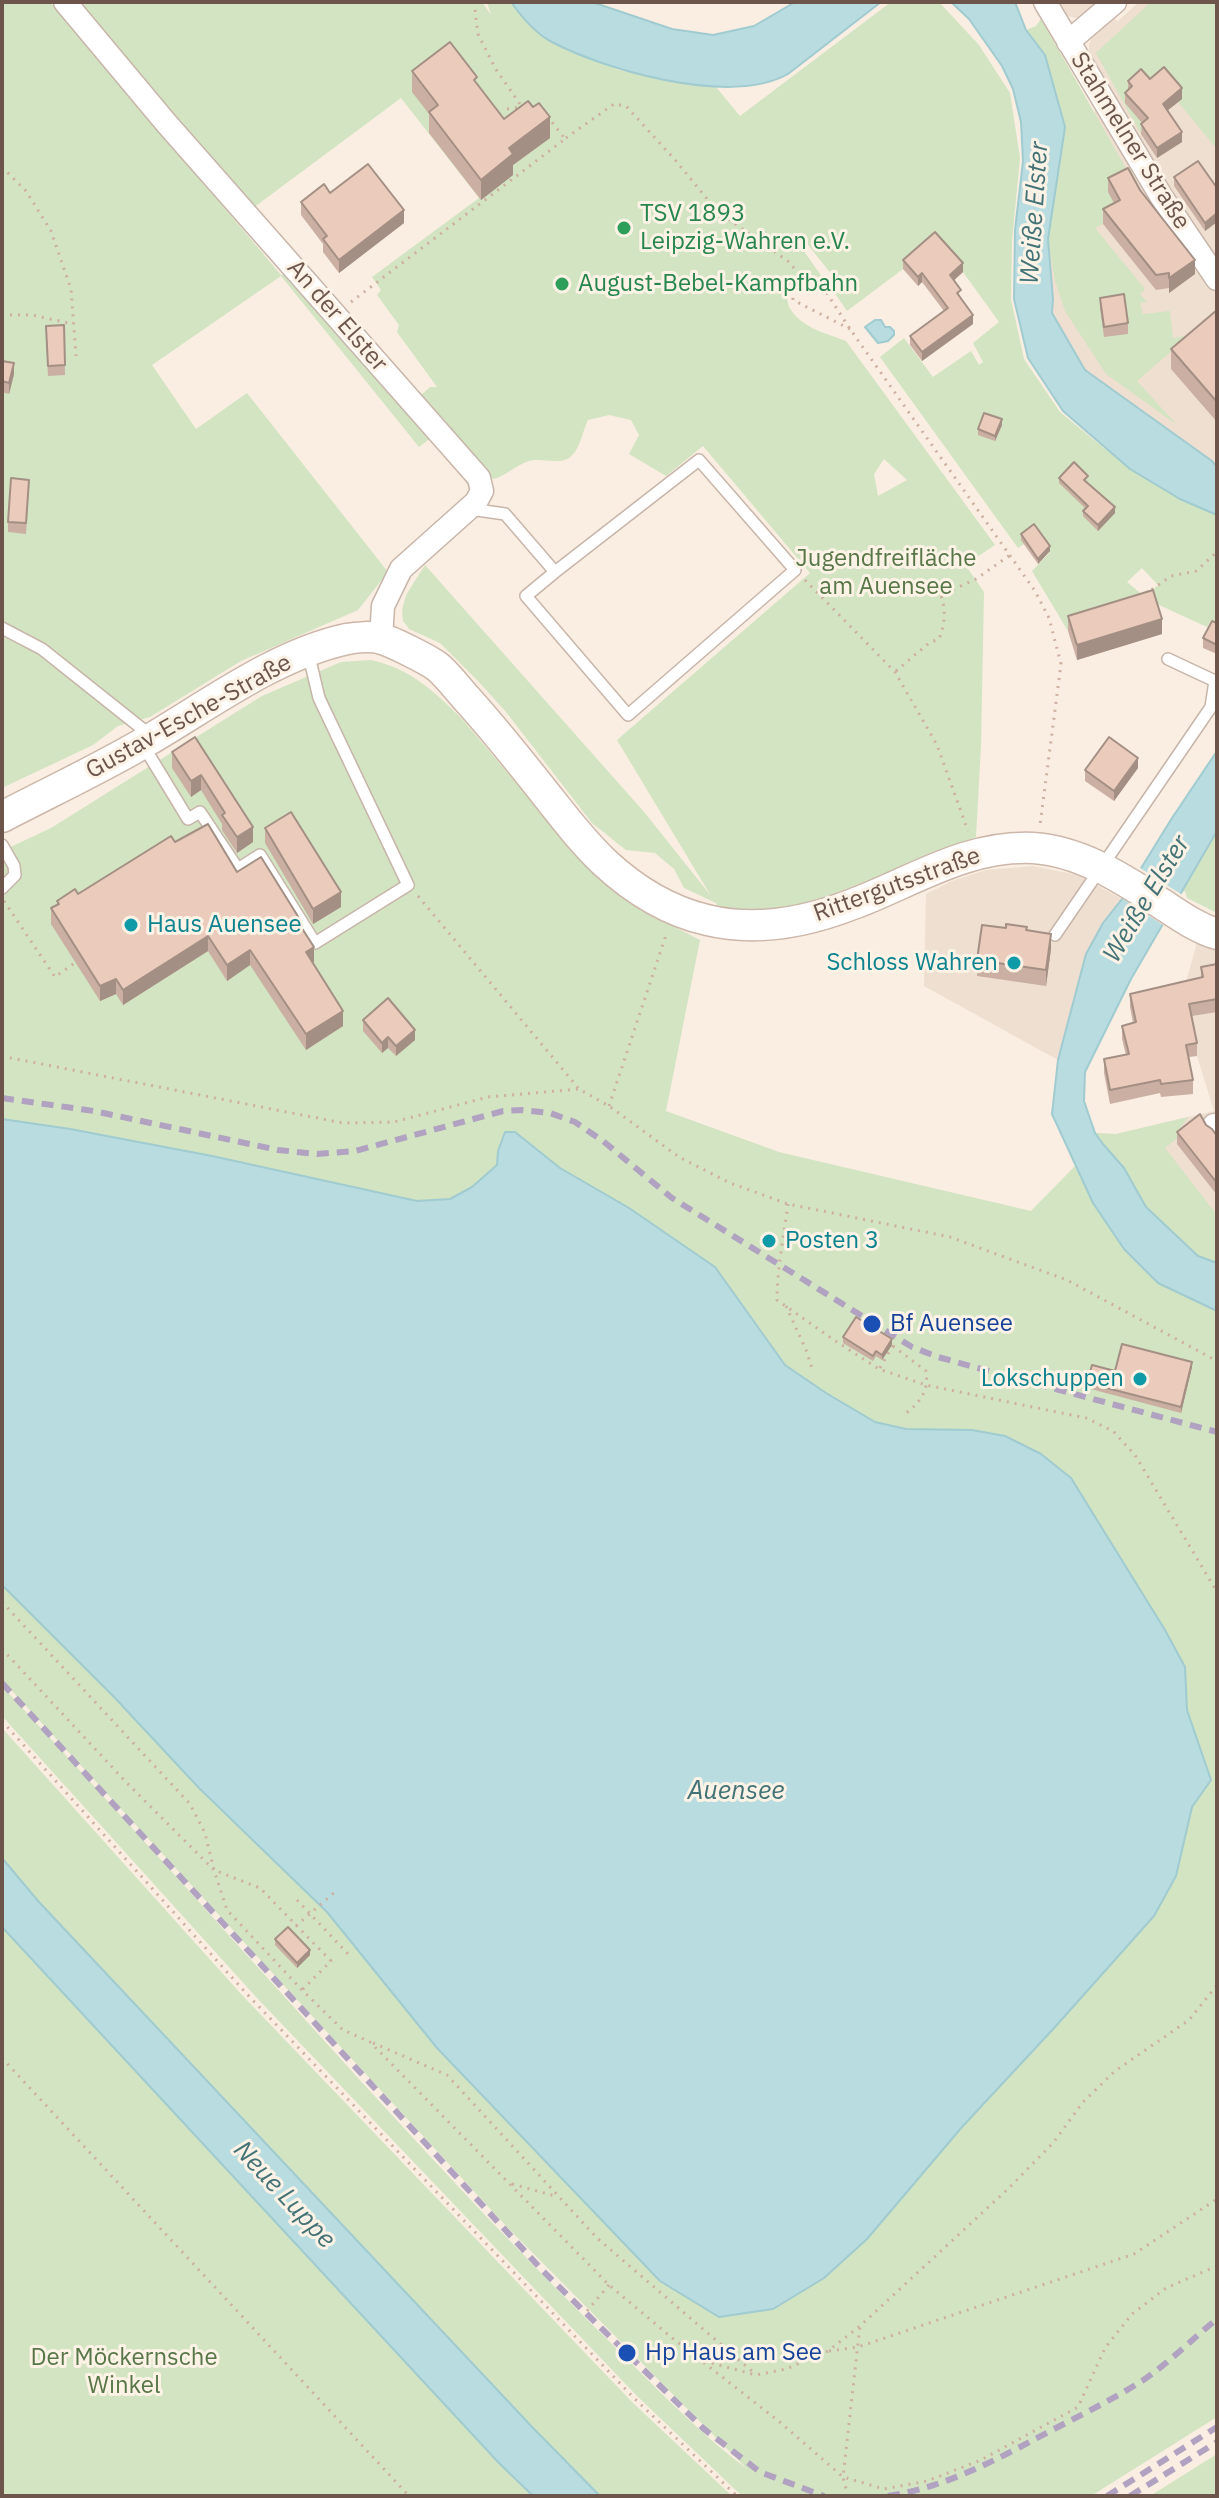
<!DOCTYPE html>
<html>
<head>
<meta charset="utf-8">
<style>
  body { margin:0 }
  #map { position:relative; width:1219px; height:2498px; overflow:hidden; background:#f9eee1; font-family:"IBM Plex Sans",sans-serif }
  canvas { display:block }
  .frame { position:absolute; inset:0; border:4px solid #6d554b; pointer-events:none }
</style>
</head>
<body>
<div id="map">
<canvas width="1219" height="2498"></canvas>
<div class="frame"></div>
</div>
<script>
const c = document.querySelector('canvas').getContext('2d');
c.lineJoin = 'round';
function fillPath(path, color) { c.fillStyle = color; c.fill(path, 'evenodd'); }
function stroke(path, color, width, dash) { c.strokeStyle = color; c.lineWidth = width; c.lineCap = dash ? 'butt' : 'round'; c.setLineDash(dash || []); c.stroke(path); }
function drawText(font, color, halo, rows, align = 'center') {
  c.font = font + ' "IBM Plex Sans",sans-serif'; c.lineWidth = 6; c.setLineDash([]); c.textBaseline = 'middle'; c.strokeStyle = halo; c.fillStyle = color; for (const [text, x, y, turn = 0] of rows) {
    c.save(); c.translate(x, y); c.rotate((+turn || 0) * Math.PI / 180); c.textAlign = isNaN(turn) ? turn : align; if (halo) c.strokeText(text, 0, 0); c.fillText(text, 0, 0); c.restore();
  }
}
fillPath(new Path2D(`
  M1055,2h45l-20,17 -16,-4z
  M1139,2h76l2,3v254l-48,-69 -80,-132v-14l5,-10 19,-17 5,4z
  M1099,109l118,183v175l-5,-6 -127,-91 -33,-57 1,-14 -5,-60 17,-112z
  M1033,866l45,9 44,24 -19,24 -17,31 -28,106 -134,-74 2,-92 26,-13 34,-11z
  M1198,939l19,6v318l-19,-7 -95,-112 -8,-11 21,1 98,-23 -17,-55 -11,-74z`), '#efdfd0');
fillPath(new Path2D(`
  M2,2h48l231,273 12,-2 176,205v12l-5,-13 -32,-40 -13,10 -138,-171 -129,89 44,64 51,-36 141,179 -30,38 -117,51 -91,56 -32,9 -25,19 -91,43z
  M80,2h402l9,13 -4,-13h24l18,22 89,46 98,17 24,29 151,-114h48l40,43 31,48 10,65 -8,83 -1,58 13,60 36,53 34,28 36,29 50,30 37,16v107l-6,-2 -4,7 -50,-23 -89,27 -36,-60 18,-19 -26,-8 -6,4 -138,-191 24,-19 29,39 38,-26 8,14 4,-3 -10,-19 26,-21 -36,-50 -28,-31 -32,28 -56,42 -13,-19 6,-7 -39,-49 -5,4 29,41c-6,-2 -12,-6 -18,-5 -16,1 -25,21 -16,34 13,19 35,23 55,31l149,204 -24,16 -18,-14 31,45 -3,154 -5,91 -167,67 -46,8 -44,-3 -3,-6 -32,-15 -10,-19 -19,-16 -29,-3 -34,-27 -86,-111 -28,-31 -38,-38 -31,-14 -6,-8 -1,-11 4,-15 19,-30 220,248 66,83 -94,-156 193,-167 -107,-127 -37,30 -37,-22 10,-19 -8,-15 -22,-5 -21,5c-8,17 -9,43 -33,41 -10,0 -16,-2 -26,0 -13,4 -22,14 -35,18l-6,-3 -69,-79 11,-10h7l-40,-55 2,-7 -22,-30 4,-5 -9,-13 107,-79 -78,-100 -148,110 -45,-51zM884,459l23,21 -29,16 -4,-22zM1142,568l16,17 -13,12 -18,-15z
  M1151,2h62l4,5v142l-39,-47 4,-3 -36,13 -5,22 -45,-81z
  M1041,19l86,151 -7,45 -25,13 50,61 -5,5 7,8 -7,1 3,11 27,-3 3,27 17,-3 -53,46 40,44 -71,-51 -41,-63 -10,-30 -7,-42 17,-112 -20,-72 -19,-25 10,-4z
  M371,660c40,9 63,31 91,59l127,150 43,36 68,35 -34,171 113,41 252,59 44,-45 18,37 31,46 34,34 59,28v1106l-126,79h-349l-105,-100 -381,-399 -254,-281v-30c162,174 318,354 481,527 46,48 92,95 140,142 40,40 79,80 124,114l-239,-241 -506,-548v-95l325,327 110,136 223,233 59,36 243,-190 93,-100 99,-111 22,-40 16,-69 19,-27 -24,-70 -2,-43 -20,-37 -94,-152 -66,-42 -33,-6 -66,-1 -31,-7 -49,-29 -41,-28 -28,-41 -128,-116 -69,-40 -45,-36 -14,7 -4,26 -25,22 -22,12 -33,2 -205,-45 -142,-27 -68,-10v-268l49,-23 211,-132 79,-34z
  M1217,831v82l-30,-15 -2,-7 -4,2z
  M1188,1117l-7,10 4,5 -20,16 52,67v48l-19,-7 -52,-49 -22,-39 -21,-24 -8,-11 21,1z
  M2,1728l239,266 392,409 99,93h-132l-66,-67 -495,-527 -37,-44z
  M2,1927l496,535 35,34h-531z
  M1217,2454v42h-67z`), '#d2e4c2');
const water = new Path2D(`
  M511,2h81l80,27 41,6 41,-9 41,-24h86l-93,72c-57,32 -182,-3 -238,-33 -16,-9 -29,-25 -39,-39z
  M951,2h64l11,28 19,25 20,72 -17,112 5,60 -1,14 33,57 127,91 5,6v48l-37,-16 -50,-30 -67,-58 -35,-53 -14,-59 1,-69 8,-69 -2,-39 -8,-33 -11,-23 -33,-47z
  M875,320h6l4,7h5l4,4v4l-6,6 -10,2 -13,-16z
  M1217,751v80l-86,148 -46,93 -1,29 11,32 8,11 21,24 22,39 52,49 19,7v48l-59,-28 -34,-34 -31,-46 -41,-89 6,-54 28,-106 17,-31 19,-24 50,-81z
  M2,1119l68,10 142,27 205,45 33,-2 22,-12 25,-22 1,-14 7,-19h10l45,36 69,40 86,59 70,98 41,28 49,29 31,7 66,1 33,6 36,18 30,24 94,152 20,37 2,43 24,70 -19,27 -16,69 -22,40 -99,111 -93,100 -95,112 -43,39 -51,31 -54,8 -59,-36 -223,-233 -110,-136 -128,-124 -84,-90 -113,-113z
  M2,1858l37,44 495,527 66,67h-67l-35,-34 -496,-535z`);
fillPath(water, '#b8dcdf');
stroke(water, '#a0cbd0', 2);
fillPath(new Path2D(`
  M1137,866l47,30 -18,31 -47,-31z`), '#f9eee1');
const service = new Path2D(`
  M470,509l35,5 50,58 -29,24 102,119 167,-145 -96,-110 -144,112
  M2,628l40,21 108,86
  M143,745l45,74 12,-7 38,57 22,-14 55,88 93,-58 -89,-187 -11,-46
  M2,845l12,21 1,9 -13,13
  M1055,935l156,-228 4,-26 -47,-22`);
const minor = new Path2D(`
  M65,2l102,122 312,354 3,13 -6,11 -75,67 -18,37 -2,33
  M1045,2l116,194 56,83
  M1068,42l47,-40
  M1214,1125l3,4`);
const secondary = new Path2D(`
  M2,817c46,-24 93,-46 138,-72 65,-37 133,-90 207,-106 10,-2 26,-3 35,0 11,3 49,22 57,29 10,9 19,21 28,31 29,32 55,65 81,98 18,23 35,45 56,65 29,27 64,49 103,58 49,12 100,2 146,-16 59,-22 113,-59 180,-56 48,3 90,31 129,56 17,11 35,24 55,30`);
stroke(service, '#c8b5aa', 14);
stroke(minor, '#c8b5aa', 25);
stroke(secondary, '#cdb7aa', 33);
stroke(new Path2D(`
  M474,2l4,32 17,34 27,39
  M507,109l16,-2
  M566,138l48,-34 12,2 50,55 41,50 72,51 14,17
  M2,167l24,24 25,40 20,58 5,67
  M351,302l214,-163 -17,-22
  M2,315h30l41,9
  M850,329l-57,-29 -1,-11 11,-10 16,2 31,48 185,262 14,27 12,46 -21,161
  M2,507h1
  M805,580l90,92 42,73 31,86
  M1146,591l1,2 24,-17 25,-5 21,-19
  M896,671l33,-28 10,-4c6,-15 7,-28 2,-44l35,-16 34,-24
  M418,896l161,193 30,17 70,51 51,26 58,21 162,33 117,43 150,81
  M4,901l51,76 21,-15
  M2,1058l4,-1 337,66 51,-1 94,-25 91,-8
  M609,1106l58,-174
  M788,1204c-4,30 -11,66 -11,96l57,40 45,29 47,16 160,33 27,13 22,24 82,137
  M786,1306l20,44 6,18
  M893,1346l33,25c3,21 -6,31 -21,43
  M880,1368l14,-25
  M2,1602l188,202 15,29 9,37 46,18 71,73 -29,29
  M2,1649l123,132 89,89 13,40 75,80 41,40 27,12 239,243 62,52 110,86 62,54 41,12 43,-8 54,-21 97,-53 27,-59 27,-34 34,-26 51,-22
  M2,1721l243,271 390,407 102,97
  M297,1900l53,56
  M296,1926l41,-36
  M373,2043l74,32 150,163 156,134
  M2,2058l407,438
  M512,2184l43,12
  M587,2311l22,-26
  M829,2351l29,-4 276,-93 83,-55
  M704,2361l52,14 30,-6 42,-18 32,-25 150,-139 43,-44 30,-41 32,-31 74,-51 28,-35
  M848,2496l-5,-19 17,-151`), '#cfafa0', 3, [2, 6]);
stroke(service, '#fff', 11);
stroke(minor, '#fff', 22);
stroke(secondary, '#fff', 30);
stroke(new Path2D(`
  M2,1098l92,13 184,39 39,4 38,-3 148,-40 19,-1 28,3 25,9 28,19 69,57 240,149 26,10 76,21 203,54
  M2,1683l541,588 161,158 56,43 64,24
  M888,2496c63,-10 113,-39 168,-68 29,-15 59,-30 86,-47 27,-18 50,-42 75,-62
  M1107,2496l110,-69
  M1130,2496l87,-54`), '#b0a2c0', 6, [12, 8]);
fillPath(new Path2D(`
  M412,71l65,13 27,35 46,19 -37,27v10l-32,25 -52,-67v-19l-17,-22z
  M1150,79l32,20 -14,11 14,32 -25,16 -16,-24 1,-11 -17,-20v-10l3,-3v-9z
  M1174,177l43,11v34l-12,9 -31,-45z
  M1108,178l32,12 55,84 -26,19v-5l-13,2 -53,-66v-15l11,-6 -6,-11z
  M330,193l74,30 -65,50 -16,-21v-8l-22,-29v-13z
  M903,260l60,12 -9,8 7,19 12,25 -51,37 -12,-16v-9l34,-25 -22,-29 -4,4 -15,-17z
  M1100,298l28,25v11l-24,3 -4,-29z
  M1217,310v112l-46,-53v-20z
  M64,325l1,50 -17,1 -2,-40z
  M2,361l12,13 -5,20 -7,-2z
  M1002,425l-7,16 -17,-6v-6z
  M1059,478l29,3 -1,1 28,31 -17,18 -15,-15v-5l2,-3 -26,-25z
  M29,490l-3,44 -18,-2v-10z
  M1021,534l29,17 -12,13 -17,-24z
  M1068,616l94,18 -85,26 -9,-29z
  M1217,623v31l-14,-6v-10z
  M195,737l58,105 -16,11 -15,-23v-6l-21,-34 -10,7 -19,-29v-16z
  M1138,768l-24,33 -29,-20v-11z
  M265,828l76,79 -28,17 -48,-81z
  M175,842l62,30 62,51 15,39 -1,1 30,63 -37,24 -56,-85 -23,16 -19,-30 -85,54 -7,-11 -16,7 -49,-77v-16l6,-3v-4l21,-7z
  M1027,930l24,19 -5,37 -69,-10v-16z
  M1217,964v48l-25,4 5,27v13l-8,1 4,23v14l-32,3 -1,-4 -50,11 -6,-31v-14l22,-4 -4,-16v-13l11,-3 -3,-16v-13l71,-17v-10z
  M363,1020l52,20 -19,16 -8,-8 -6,5 -19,-22z
  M1206,1125l11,11v59l-40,-51v-12z
  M843,1337l49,8 -10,15 -6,-4 -3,5 -30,-18z
  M1192,1367l-11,46 -94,-25v-5l28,-12z
  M275,1939l35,16 -13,13 -22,-23z`), '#caafa2');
fillPath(new Path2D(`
  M1182,88v11l-19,15v-10z
  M550,117v21l-37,27v10l-32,25v-20l28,-32z
  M1182,132v10l-25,16v-10z
  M404,210v13l-65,50v-13z
  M1217,213v9l-12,9v-8z
  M1195,260v14l-26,19v-15z
  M963,263v9l-13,12v-9z
  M922,273v9l-4,4v-9z
  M973,315v9l-51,37v-9z
  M14,363v11l-5,20v-11z
  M1002,419v6l-7,16v-5z
  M1115,507v6l-17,18v-6z
  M1050,546v5l-12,13v-5z
  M1162,619v15l-85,26v-15z
  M1138,758v10l-24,33v-10z
  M201,775v15l-10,7v-16z
  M253,827v15l-16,11v-16z
  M341,892v15l-28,17v-15z
  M1051,934v15l-5,37v-16z
  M208,936v15l-85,54v-15z
  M314,947v15l-8,5v-15z
  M250,950v15l-23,16v-16z
  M116,979v15l-16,7v-15z
  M343,1011v15l-37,24v-16z
  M415,1030v10l-19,16v-10z
  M388,1037v11l-6,5v-10z
  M892,1339v6l-10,15v-5z
  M1192,1362v5l-11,46v-6z
  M310,1950v5l-13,13v-5z`), '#a48f84');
const building = new Path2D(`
  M450,42l27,35 -3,3 30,39 24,-18 5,6 6,-4 11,14 -41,31 4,6 -32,26 -52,-68 9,-7 -26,-34z
  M1164,67l18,21 -19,16 19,28 -25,16 -16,-24 7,-6 -23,-25 7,-7 -4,-5 13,-12 9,10z
  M1198,161l19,27v25l-12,10 -31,-46z
  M368,164l36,46 -65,50 -16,-21 4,-3 -26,-34 23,-18 6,9z
  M1128,168l12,22 55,70 -26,18v-5l-13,2 -53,-66 17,-9 -12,-22z
  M935,232l28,31 -13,12 11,15 -4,3 16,22 -51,37 -12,-16 38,-28 -26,-35 -4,4 -15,-17z
  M1124,294l4,29 -24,4 -4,-29z
  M1217,310v92l-46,-53z
  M64,325l1,40 -17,1 -2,-40z
  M2,361l12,2 -5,20 -7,-2z
  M984,413l18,6 -7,17 -17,-7z
  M1074,462l14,14 -4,4 31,27 -17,18 -15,-14 5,-5 -29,-28z
  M11,478l18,2 -3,43 -18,-1z
  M1034,524l16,22 -12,13 -17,-25z
  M1153,590l9,29 -85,26 -9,-29z
  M1212,621l5,2v22l-14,-7z
  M195,737l58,90 -16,10 -15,-22 3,-2 -24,-38 -10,6 -19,-29z
  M1109,737l29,21 -24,33 -29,-21z
  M291,812l50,80 -28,17 -48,-81z
  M208,824l29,48 24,-15 38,61 -3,1 18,28 -8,5 37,59 -37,23 -56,-84 -23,15 -19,-29 -85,54 -7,-11 -16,7 -49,-78 8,-4 -2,-3 18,-12 3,5 93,-58 4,6z
  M1006,924l21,3 -1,3 25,4 -5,36 -69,-10 5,-35 24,3z
  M1217,964v35l-28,5 8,39 -11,2 7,35 -32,4 -1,-4 -50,10 -6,-31 25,-5 -7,-28 14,-4 -6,-28 73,-17 -2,-10z
  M388,998l27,32 -19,16 -8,-9 -6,6 -19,-23z
  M1200,1114l6,11 6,4 5,7v47l-40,-51z
  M856,1317l36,22 -10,16 -6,-4 -3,5 -30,-19z
  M1122,1344l70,18 -11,45 -94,-24 5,-18 23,6z
  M288,1927l22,23 -13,13 -22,-24z`);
fillPath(building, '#ebccbc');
stroke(building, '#a48f84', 2);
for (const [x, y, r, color] of [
  [624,228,8,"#2e9e5b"],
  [562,284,8,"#2e9e5b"],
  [131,925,8,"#0f9aa8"],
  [1014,963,8,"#0f9aa8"],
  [769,1241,8,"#0f9aa8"],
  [872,1324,10,"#1a4fb4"],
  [1140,1379,8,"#0f9aa8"],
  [627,2353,10,"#1a4fb4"]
]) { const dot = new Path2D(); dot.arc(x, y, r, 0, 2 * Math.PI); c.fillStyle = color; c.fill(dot); stroke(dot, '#fcf2e6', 3); }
drawText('24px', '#6d554b', '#fcf2e6', [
  ["Stahmelner Straße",1130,141,58],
  ["An der Elster",337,316,49],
  ["Gustav-Esche-Straße",189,717,-29],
  ["Rittergutsstraße",897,885,-20]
]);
drawText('24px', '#27864d', '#fcf2e6', [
  ["TSV 1893",640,214],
  ["Leipzig-Wahren e.V.",640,242],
  ["August-Bebel-Kampfbahn",578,284]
], 'left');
drawText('24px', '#587748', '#fcf2e6', [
  ["Jugendfreifläche",886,559],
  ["am Auensee",886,587],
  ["Der Möckernsche",124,2358],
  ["Winkel",124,2386]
]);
drawText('24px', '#0d838f', '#fcf2e6', [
  ["Haus Auensee",147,925],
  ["Schloss Wahren",998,963,"right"],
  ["Posten 3",785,1241],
  ["Lokschuppen",1124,1379,"right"]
], 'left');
drawText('24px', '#164399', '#fcf2e6', [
  ["Bf Auensee",890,1324],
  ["Hp Haus am See",645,2353]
], 'left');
drawText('italic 26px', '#447377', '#fcf2e6', [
  ["Weiße Elster",1035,213,-86],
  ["Weiße Elster",1147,899,-59],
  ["Auensee",736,1791],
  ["Neue Luppe",284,2195,47]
]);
</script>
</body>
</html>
